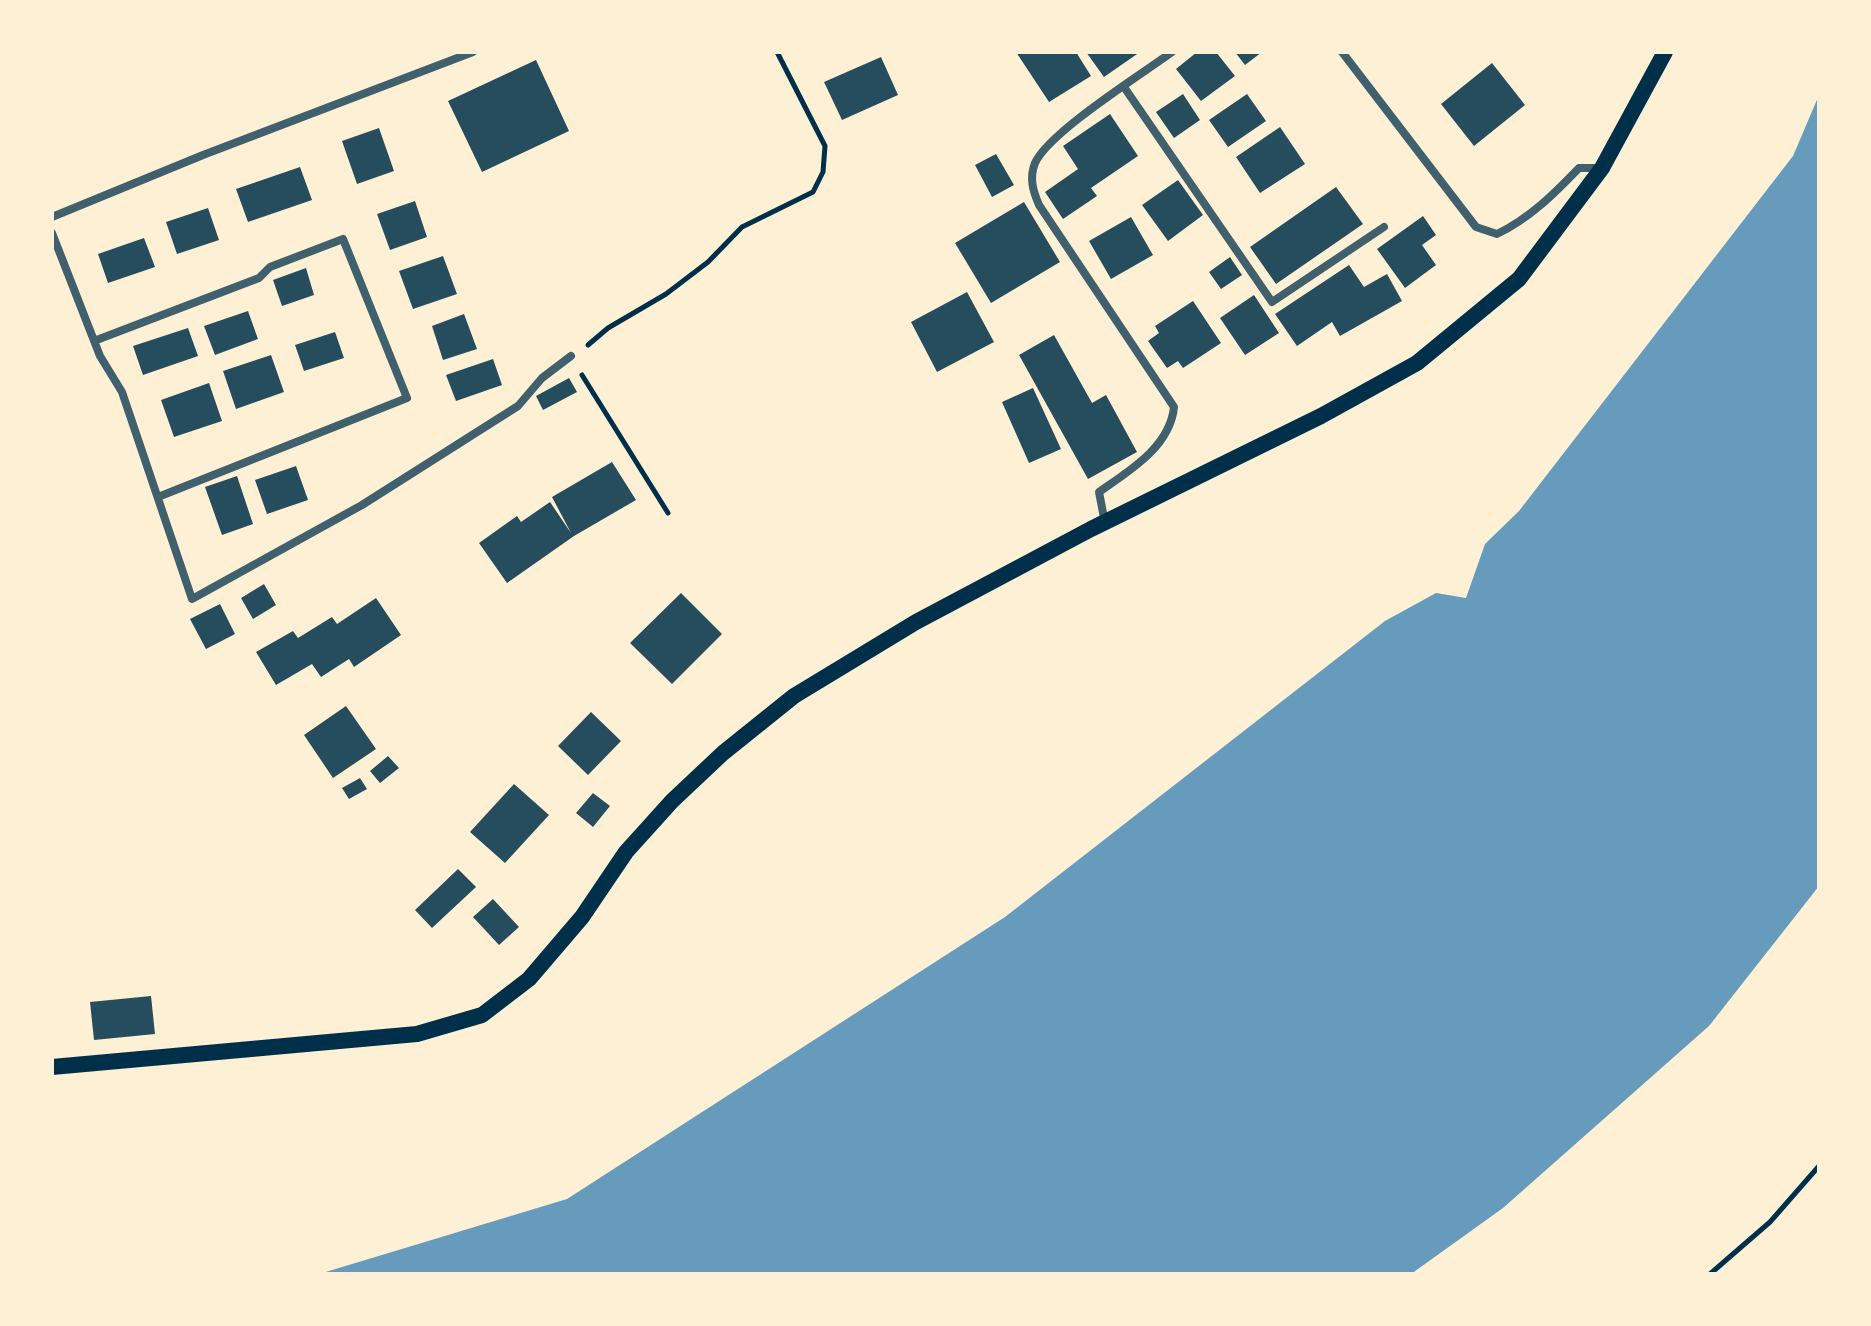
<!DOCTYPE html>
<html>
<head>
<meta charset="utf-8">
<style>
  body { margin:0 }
  #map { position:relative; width:1871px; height:1326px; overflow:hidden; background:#fdf0d5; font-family:Lato,sans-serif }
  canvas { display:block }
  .frame { position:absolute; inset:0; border:54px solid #fdf0d5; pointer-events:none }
</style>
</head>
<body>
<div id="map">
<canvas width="1871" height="1326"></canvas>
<div class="frame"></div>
</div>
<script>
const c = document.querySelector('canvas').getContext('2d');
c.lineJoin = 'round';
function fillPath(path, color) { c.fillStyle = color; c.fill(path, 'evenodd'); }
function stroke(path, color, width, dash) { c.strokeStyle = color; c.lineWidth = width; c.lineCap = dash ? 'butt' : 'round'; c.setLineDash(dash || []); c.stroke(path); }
fillPath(new Path2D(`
  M1819,95v791l-110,140 -206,182 -92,66h-1092l248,-75 438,-282 380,-296 51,-28 30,5 19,-54 34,-33 274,-355z`), '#669bbc');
fillPath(new Path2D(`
  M1016,52h60l15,24 -42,26z
  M1086,52h54l-36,25z
  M1197,52h19l19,24 -34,25 -25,-32z
  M1235,52h27l-17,13z
  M881,57l17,38 -56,25 -18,-38z
  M536,60l33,71 -87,41 -34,-71z
  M1492,63l33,42 -51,41 -33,-42z
  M1183,94l17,26 -26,18 -18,-26z
  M1247,94l19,27 -38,26 -19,-27z
  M1110,114l28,42 -47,32 6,8 -34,23 -18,-27 33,-23 -15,-23z
  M1280,127l25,37 -45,29 -24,-36z
  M379,128l15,43 -37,13 -15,-43z
  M996,154l18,31 -22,12 -17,-32z
  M300,167l12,33 -64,22 -12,-33z
  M1178,180l25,35 -35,26 -26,-36z
  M1336,187l27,37 -87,60 -26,-37z
  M415,201l12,36 -37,13 -13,-36z
  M1024,202l36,60 -69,41 -36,-60z
  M208,208l11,32 -42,14 -11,-32z
  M1423,216l13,19 -14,10 14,20 -31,23 -28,-39z
  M1131,217l22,38 -42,24 -22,-38z
  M144,238l11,29 -47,16 -10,-29z
  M443,256l14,38 -44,15 -14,-38z
  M1230,257l12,18 -21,14 -12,-17z
  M1349,265l15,22 23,-13 15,27 -62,35 -8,-14 -35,24 -22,-32z
  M306,268l8,27 -32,11 -9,-26z
  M967,292l27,50 -57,30 -26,-50z
  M1254,295l25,38 -34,22 -25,-37z
  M1193,301l28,42 -38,25 -5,-7 -11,7 -19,-27 11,-8 -4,-7z
  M248,311l10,28 -43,16 -11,-29z
  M464,314l13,35 -34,11 -11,-34z
  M188,328l10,28 -55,19 -10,-29z
  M335,332l9,26 -40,13 -9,-26z
  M1054,335l38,68 14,-8 31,57 -49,27 -69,-124z
  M271,355l13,37 -48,17 -13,-38z
  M493,359l9,26 -46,16 -10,-26z
  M569,378l8,14 -34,18 -7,-14z
  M209,383l13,38 -48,16 -13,-37z
  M1033,388l28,61 -32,14 -27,-61z
  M612,462l24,38 -62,36 -67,47 -28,-40 38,-27 4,6 29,-20 21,31 -19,-36z
  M296,466l12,34 -41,14 -12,-34z
  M237,476l16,48 -31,11 -17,-48z
  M264,584l12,21 -23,14 -12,-21z
  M681,593l41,41 -50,50 -42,-41z
  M376,598l25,37 -47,32 -5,-8 -28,18 -9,-13 -36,21 -20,-33 37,-21 5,7 34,-21 5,7z
  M220,604l15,30 -29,15 -16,-30z
  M346,706l30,43 -43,29 -29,-43z
  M591,712l30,29 -33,34 -30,-29z
  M388,756l11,12 -19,15 -10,-12z
  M360,778l7,11 -18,10 -7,-11z
  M514,784l35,31 -44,48 -35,-31z
  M593,793l17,13 -17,21 -17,-14z
  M458,869l18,18 -44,41 -17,-18z
  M493,899l26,28 -20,18 -26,-28z
  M151,996l4,38 -61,6 -4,-38z`), '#264d5e');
stroke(new Path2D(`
  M588,345l20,-17 58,-34 42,-32 34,-35 71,-35 10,-20 2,-26 -48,-94
  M582,375l86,138
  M1710,1274l60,-52 49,-56`), '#003049', 5);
stroke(new Path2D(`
  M1342,52l134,175 21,7c33,-16 57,-40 82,-66h23
  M1124,87l148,215 112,-75
  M52,217l151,-62 270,-103
  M52,233l48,123 22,36 70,207 170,-94 156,-99 24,-28 29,-22
  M94,341l165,-63 11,-11 73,-28 64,159 -249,99
  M1105,523l-6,-31c30,-21 71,-45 75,-85l-135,-202c-6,-14 -10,-27 -4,-42 14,-31 107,-89 137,-111`), '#3f606c', 8);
stroke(new Path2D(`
  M52,1067l365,-33 65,-19 47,-36 53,-62 44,-65 46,-51 51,-48 71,-57 122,-74 175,-93 230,-113 96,-53 102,-84 83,-111 63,-116`), '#003049', 16);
</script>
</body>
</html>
